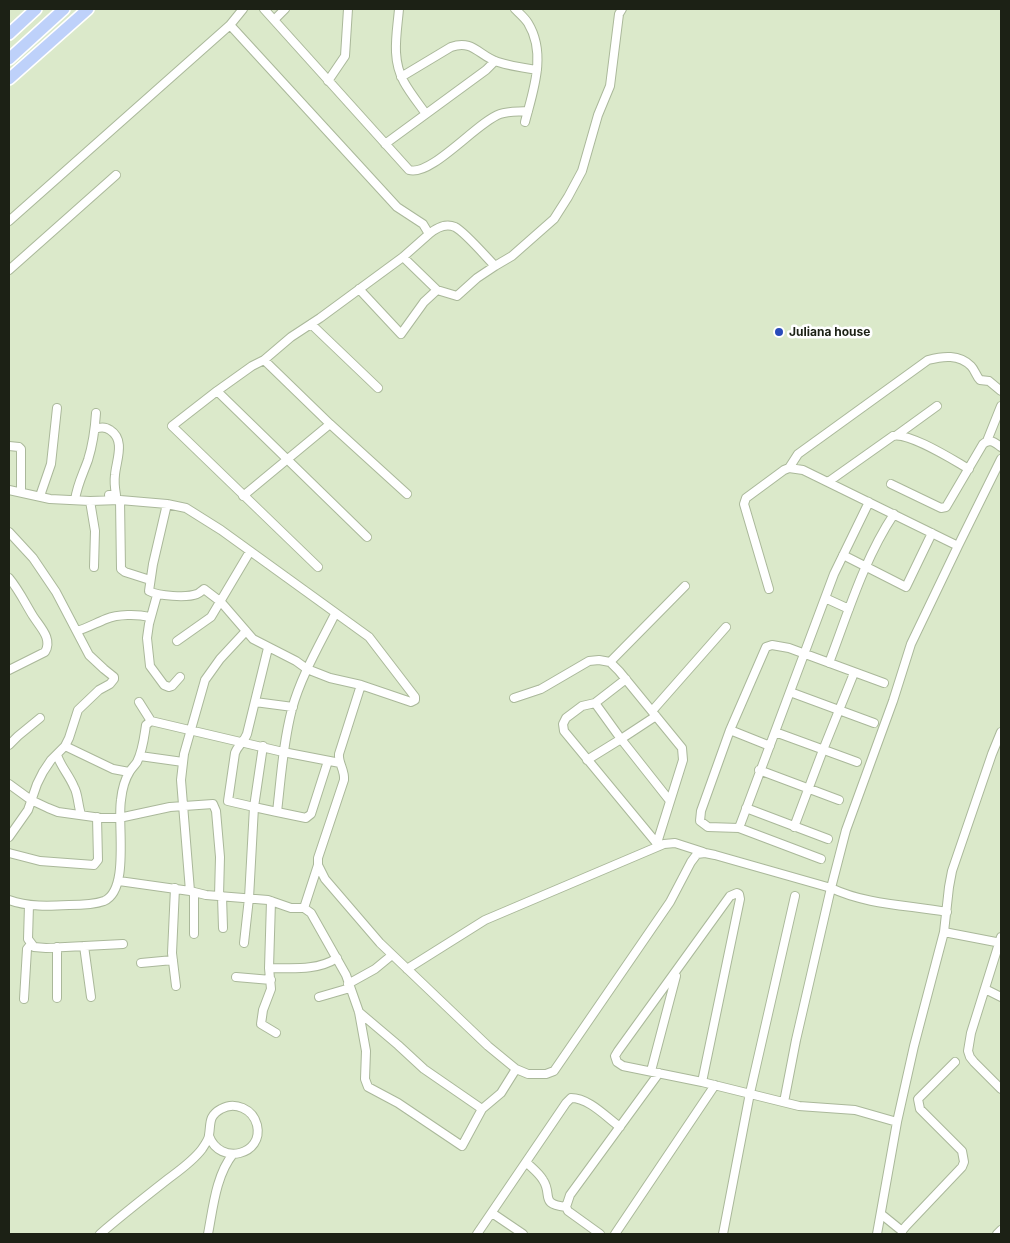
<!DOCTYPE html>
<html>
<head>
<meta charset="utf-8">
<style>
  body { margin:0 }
  #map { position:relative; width:1010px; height:1243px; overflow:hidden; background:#dbe9ca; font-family:Inter,sans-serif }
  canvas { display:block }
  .frame { position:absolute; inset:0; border:10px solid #1c2115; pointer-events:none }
</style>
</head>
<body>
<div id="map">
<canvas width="1010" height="1243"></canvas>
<div class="frame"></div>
</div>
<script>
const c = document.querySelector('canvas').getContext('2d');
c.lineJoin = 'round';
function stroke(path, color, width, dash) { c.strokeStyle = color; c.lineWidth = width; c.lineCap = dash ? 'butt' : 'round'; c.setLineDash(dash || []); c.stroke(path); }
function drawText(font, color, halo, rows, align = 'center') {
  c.font = font + ' Inter,sans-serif'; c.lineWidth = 5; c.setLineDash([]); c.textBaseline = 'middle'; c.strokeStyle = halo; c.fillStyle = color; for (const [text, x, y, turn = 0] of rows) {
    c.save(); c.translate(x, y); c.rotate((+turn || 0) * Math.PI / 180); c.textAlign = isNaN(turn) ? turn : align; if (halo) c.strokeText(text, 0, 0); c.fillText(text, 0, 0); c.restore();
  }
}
const minor = new Path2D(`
  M264,9l145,161c22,7 68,-48 91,-56 9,-3 19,-2 28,-3
  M399,9c-2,24 -8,50 5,73 6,11 15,22 22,32
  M515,9c4,4 10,9 13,14 19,31 5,68 -3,99
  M274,20l11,-11
  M230,25l167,182 26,17 6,10c7,-6 17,-11 26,-7 10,5 31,30 40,39l17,-10 42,-37 14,-22 14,-26 16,-56 12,-29 9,-72 3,-5
  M401,77l50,-30c22,-8 28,9 47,15 12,4 26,6 39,8
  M328,81l17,-25 3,-47
  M385,144l101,-74 9,-9
  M9,221l221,-196 13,-16
  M403,257l34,33
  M9,270l107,-95
  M359,289l42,45 23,-32 13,-12 20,6 20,-18 18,-12
  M311,324l67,64
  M264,360l66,64 77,70
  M217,391l150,146
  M95,429c5,-2 11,-2 15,1 16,10 6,31 5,45 -1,7 0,14 1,20h-7
  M897,435l40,-29
  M987,441l14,-35
  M9,446l10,1 2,2v43
  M789,468l9,-14 130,-94c15,-4 31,-6 43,6 4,4 5,10 9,14l9,1 12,10
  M828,482l65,-46c16,-4 60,24 76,33
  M891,484l50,24 5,-1 37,-63c7,-6 12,-1 18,3
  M9,490l41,9 40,2 30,-1 47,4 19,4 35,22 148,107 46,60v3l-4,2 -50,-17
  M40,496l11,-32 6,-56
  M243,496l87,-72
  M75,500c2,-15 8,-26 13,-40 5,-16 7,-31 8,-47
  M120,500l1,69 4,3 25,8
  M90,501l5,30 -1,36
  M167,504l-14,60 -4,27c9,5 38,7 48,3 3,-1 4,-3 7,-5l17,13 32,37 43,22 11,8 23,9 31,7 -22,69c-1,9 6,16 5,26l-26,78v7l7,14 55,64 108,103 28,23 12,5h18l8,-3 116,-169 21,-40 6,-8 8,-1 10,2 116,33c36,17 77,17 116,24
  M9,532l24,26 23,34 33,63 15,14 10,8v2l-4,5 -11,6 -21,20 -9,28 -4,8 -14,14 -8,12 -6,12 -9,26 -19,27
  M843,555l63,32 26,-54
  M318,567l-146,-141 45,-35 35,-25 12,-6 27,-23 29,-19 83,-61 26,-23
  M9,578c10,12 16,25 24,38 7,11 20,23 12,36l-36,18
  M769,589l-25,-85 2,-6 38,-28 5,-2 14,2 155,76 43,-87
  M157,595l-8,29 -2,14 3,28 14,19 5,2 3,-1 8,-9
  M825,598l24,11
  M77,631c10,-3 19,-8 29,-12 12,-5 31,-5 44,-2
  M177,641l34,-24 38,-64
  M610,662l75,-76
  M829,663c19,-50 35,-104 65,-149
  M626,679l-31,24 -13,3 -16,12 -3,6 1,7 95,115
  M790,692l84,31
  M514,698l27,-9 48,-28 10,-1 11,2 9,9 63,77 1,12 -26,83
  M139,702l12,19
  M255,702l38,5
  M652,711l74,-84
  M656,716l-35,23 49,62
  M730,730l40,16
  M775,732l82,30
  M9,745l9,-9 22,-18
  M65,746l48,23 16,3
  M263,746l-9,61 23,5c4,-34 6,-69 15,-103 9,-33 28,-65 43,-95
  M57,755c4,12 12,20 17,32 4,6 4,19 7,27
  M140,756l43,6
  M587,760l34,-21 -26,-36
  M759,770l80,30
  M9,784l22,16 17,8 10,4 43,6h18l51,-11 43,-3 3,7 4,46 -1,39
  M746,808l82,31
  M277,812l29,6 5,-4 17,-53
  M794,827l29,-77 31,-77
  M739,828l-31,-1 -8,-6 1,-10 29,-81 36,-83 6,-2 17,3 95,35
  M9,853l31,8 54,4 4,-5 -1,-43
  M821,859l-82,-31 95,-254 35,-72
  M119,881l71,10 16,4 62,5 23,8h13l7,5 35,62 13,37 7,39 -1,28 3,8 30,16 64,43 20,-37 19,-16 15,-24
  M175,888l-3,65 4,33
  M190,891l-9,-111 3,-26 21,-74 15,-21 26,-28
  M222,896l1,32
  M9,900c19,7 40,6 60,5 11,0 24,0 35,-4 26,-11 13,-77 17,-101 1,-10 4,-21 9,-29 2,-3 5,-6 7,-9 6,-12 7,-24 9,-37l5,-4 132,31 57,11
  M271,901l-2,67 2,21 -8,21 -2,14 15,9
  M29,905l-1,34 6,8 12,1 77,-4
  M304,908l14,-43
  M944,932l57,11
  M194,934v-42
  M1001,937l-30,96 -3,18 2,6 4,5 27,27
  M244,943l5,-45 5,-91 -26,-6 7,-48c3,-8 9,-11 12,-19l21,-86
  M84,946l7,51
  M141,963l32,-3
  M269,968c23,0 48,3 68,-10
  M407,969l78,-49 179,-76 11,-1 28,9
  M236,977l35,3
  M348,984l27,-15 17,-14
  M985,989l16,8
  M319,997l31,-9
  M57,998v-51
  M24,999l3,-50 4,-5
  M359,1012l39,33 26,24 58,40
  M651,1071l25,-95
  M702,1082l38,-183 -1,-5 -2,-1 -7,3 -112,155 -3,5 2,6 6,4 79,16 97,24 56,4 42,12
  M784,1102l12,-62 35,-152 15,-58 47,-129 18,-57 47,-98
  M526,1162c6,6 13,11 17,18 10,15 -4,24 23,27
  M492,1213l31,21
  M881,1214l21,17
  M100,1234c22,-19 45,-37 68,-55 12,-9 25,-18 34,-30 2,-3 7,-10 7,-14 2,-11 -1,-19 12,-26 14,-8 32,0 36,16 7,30 -37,41 -48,11
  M208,1234c5,-26 8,-59 25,-80
  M477,1234l89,-131 5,-5c18,0 35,19 49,29
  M600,1234l-32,-23 -2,-4 4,-12 89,-122
  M615,1234l100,-149
  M723,1234l27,-141 45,-197
  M877,1234l20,-112 17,-76 30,-114 5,-45 3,-16 40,-117 9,-22
  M902,1234v-3l4,-5 56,-59 2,-5 -2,-11 -42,-42 -2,-10 37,-37
  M997,1234l4,-4`);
const highway = new Path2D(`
  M9,34l27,-25
  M9,59l55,-50
  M9,79l79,-70`);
stroke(minor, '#aab89a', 10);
stroke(highway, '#fff', 14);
stroke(minor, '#fff', 8);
stroke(highway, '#bed1fa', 11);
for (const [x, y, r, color] of [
  [779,332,5,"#284bba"]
]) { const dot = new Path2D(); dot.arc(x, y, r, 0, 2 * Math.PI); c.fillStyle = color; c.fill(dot); stroke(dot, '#fff', 2); }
drawText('bold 12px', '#1c2115', '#fff', [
  ["Juliana house",789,332]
], 'left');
</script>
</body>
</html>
